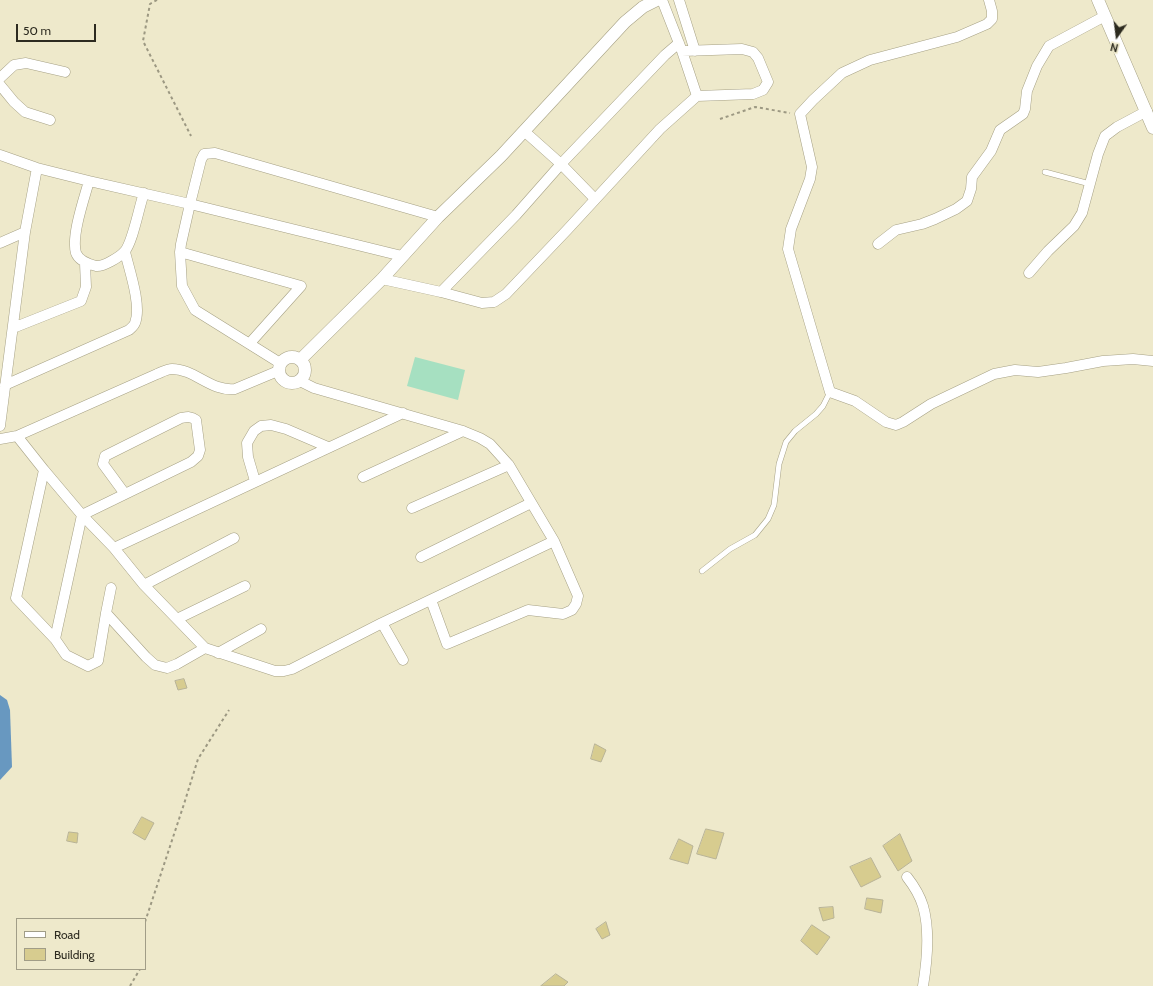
<!DOCTYPE html>
<html>
<head>
<meta charset="utf-8">
<style>
  body { margin:0 }
  #map { position:relative; width:1153px; height:986px; overflow:hidden; background:#eee9cb; font-family:Cabin,sans-serif }
  canvas { display:block }
  .legend { position:absolute; left:16px; top:918px; width:130px; height:52px; box-sizing:border-box; background:#eee9cb; border:1px solid #a19d87; margin:0; padding:5px 7px; list-style:none; font-size:12px; color:#2d2b20 }
  .legend li { display:flex; align-items:center; gap:8px; height:20px }
  .legend b { width:20px; border:1px solid #a19d87 }
  .north { position:absolute; left:1097px; top:16px; width:40px; height:40px; -webkit-text-stroke:3px #eee9cb; paint-order:stroke; rotate:194deg; font-size:11px; font-weight:700; line-height:16px; text-align:center; color:#2d2b20 }
  .north::after { content:''; display:block; margin:auto; width:14px; height:18px; background:#2d2b20; clip-path:polygon(50% 0,100% 100%,50% 72%,0 100%) }
  .scale { position:absolute; left:16px; top:24px; width:80px; height:18px; box-sizing:border-box; border:2px solid #2d2b20; border-top:0; padding-left:5px; font-size:12px; line-height:14px; white-space:nowrap; color:#2d2b20; -webkit-text-stroke:3px #eee9cb; paint-order:stroke }
</style>
</head>
<body>
<div id="map">
<canvas width="1153" height="986"></canvas>
<ul class="legend">
<li><b style="height:5px;background:#fff"></b>Road</li>
<li><b style="height:11px;background:#d7cc8f"></b>Building</li>
</ul>
<div class="north">N</div>
<div class="scale">50 m</div>
</div>
<script>
const c = document.querySelector('canvas').getContext('2d');
c.lineJoin = 'round';
function fillPath(path, color) { c.fillStyle = color; c.fill(path, 'evenodd'); }
function stroke(path, color, width, dash) { c.strokeStyle = color; c.lineWidth = width; c.lineCap = dash ? 'butt' : 'round'; c.setLineDash(dash || []); c.stroke(path); }
fillPath(new Path2D(`
  M415,357l50,13 -7,30 -51,-14z`), '#a6e0c1');
fillPath(new Path2D(`
  M0,695l7,5 3,10 2,57 -12,13z`), '#6898c0');
const building = new Path2D(`
  M184,679l3,9 -9,2 -3,-9z
  M595,744l11,6 -5,12 -10,-3z
  M142,817l12,6 -9,17 -12,-7z
  M706,829l18,4 -8,26 -19,-5z
  M69,832l9,1 -1,10 -10,-2z
  M900,834l12,27 -14,10 -15,-25z
  M679,839l14,7 -5,18 -18,-5z
  M871,858l10,19 -20,10 -11,-20z
  M867,898l16,2 -2,13 -16,-4z
  M833,907l1,11 -11,3 -4,-13z
  M606,922l4,13 -8,4 -6,-10z
  M812,925l18,12 -13,18 -16,-14z
  M556,974l12,8 -4,4h-23z`);
fillPath(building, '#d7cc8f');
stroke(building, '#b8b397', 1);
const service = new Path2D(`
  M1045,172l45,12
  M702,571l28,-22 25,-14 13,-16 6,-14 5,-41 7,-22 9,-11 21,-17 7,-8 7,-14`);
const minor = new Path2D(`
  M662,0l20,51 15,45 56,-2 10,-4 5,-8 -10,-24 -5,-6 -11,-3 -60,2
  M679,0l16,51
  M989,0l3,11v8l-5,5 -30,13 -87,23 -28,13 -29,27 -13,14 12,53 -2,12 -19,50 -3,20 42,143 25,9 31,21 10,3 7,-3 28,-18 63,-30 21,-4 23,2 28,-4 37,-7 30,-2 20,2
  M0,78l14,-13 12,-2 39,9
  M0,85l14,17 11,10 25,8
  M524,131l37,33 34,35
  M0,155l37,13 52,13 101,23 11,-44 3,-6 11,-1 223,64
  M89,181c-5,18 -18,55 -13,72 3,8 12,11 20,13 7,1 24,-9 29,-15 8,-10 14,-44 19,-58
  M0,243l25,-11
  M878,244l18,-14 26,-6 13,-5 21,-10 11,-8 4,-12 1,-12 19,-26 9,-21 23,-16 2,-5 2,-18 10,-25 12,-20 56,-30
  M180,252l121,34 -51,57
  M1029,273l19,-22 26,-25 8,-13 16,-59 7,-18 12,-9 30,-16
  M382,279l59,13 41,11 12,-1 12,-8 61,-64 93,-101 37,-33
  M441,292l75,-77 45,-51 104,-109 14,-12
  M13,328l68,-27 5,-14 -1,-24
  M280,363l-85,-53 -13,-24 -2,-34 1,-8 9,-40 212,52
  M300,381l14,7 149,43 17,7 10,6 19,21 45,76 24,55 -2,8 -4,6 -9,4 -35,-4 -81,34 -16,-44
  M5,385l124,-55c2,-2 5,-4 6,-7 7,-17 -6,-54 -10,-71
  M0,426l25,-194 12,-64
  M17,436l27,34
  M0,439l17,-3 140,-62c5,-2 10,-5 15,-5 23,0 39,23 63,20l43,-18
  M363,477l100,-46
  M255,481l-7,-24 -1,-14 7,-12 7,-5 10,-1 15,4 42,18
  M412,508l97,-43
  M114,548l289,-135
  M421,557l110,-54
  M144,585l90,-47
  M106,613l5,-25
  M177,619l68,-33
  M382,623l21,37
  M55,639l27,-124 109,-53 7,-6 2,-6 -4,-30c-5,-4 -9,-3 -15,-2l-76,38 -2,8 22,30
  M205,648l-28,16 -10,4 -12,-3 -9,-8 -40,-44 -8,48 -10,5 -22,-11 -11,-16 -39,-41 28,-128 38,45 32,33 30,37 61,63 70,23h9l8,-2 90,-46 172,-82
  M218,653l43,-24
  M907,877c7,9 13,19 16,29 7,24 4,56 0,80`);
const tertiary = new Path2D(`
  M1098,0l55,128
  M279 370a13 13 0 1 1 26 0a13 13 0 1 1-26 0Z
  M300,360l82,-81 56,-62 63,-61 124,-134 18,-15 14,-7`);
stroke(service, '#a6a185', 6);
stroke(minor, '#a6a185', 11);
stroke(tertiary, '#a6a185', 13);
stroke(new Path2D(`
  M157,0l-7,4 -7,37 48,95
  M720,119l35,-12 35,6
  M145,922l39,-118 14,-45 31,-49
  M130,986l10,-17`), '#9c9882', 2, [3, 3]);
stroke(service, '#fff', 5);
stroke(minor, '#fff', 10);
stroke(tertiary, '#fff', 12);
</script>
</body>
</html>
